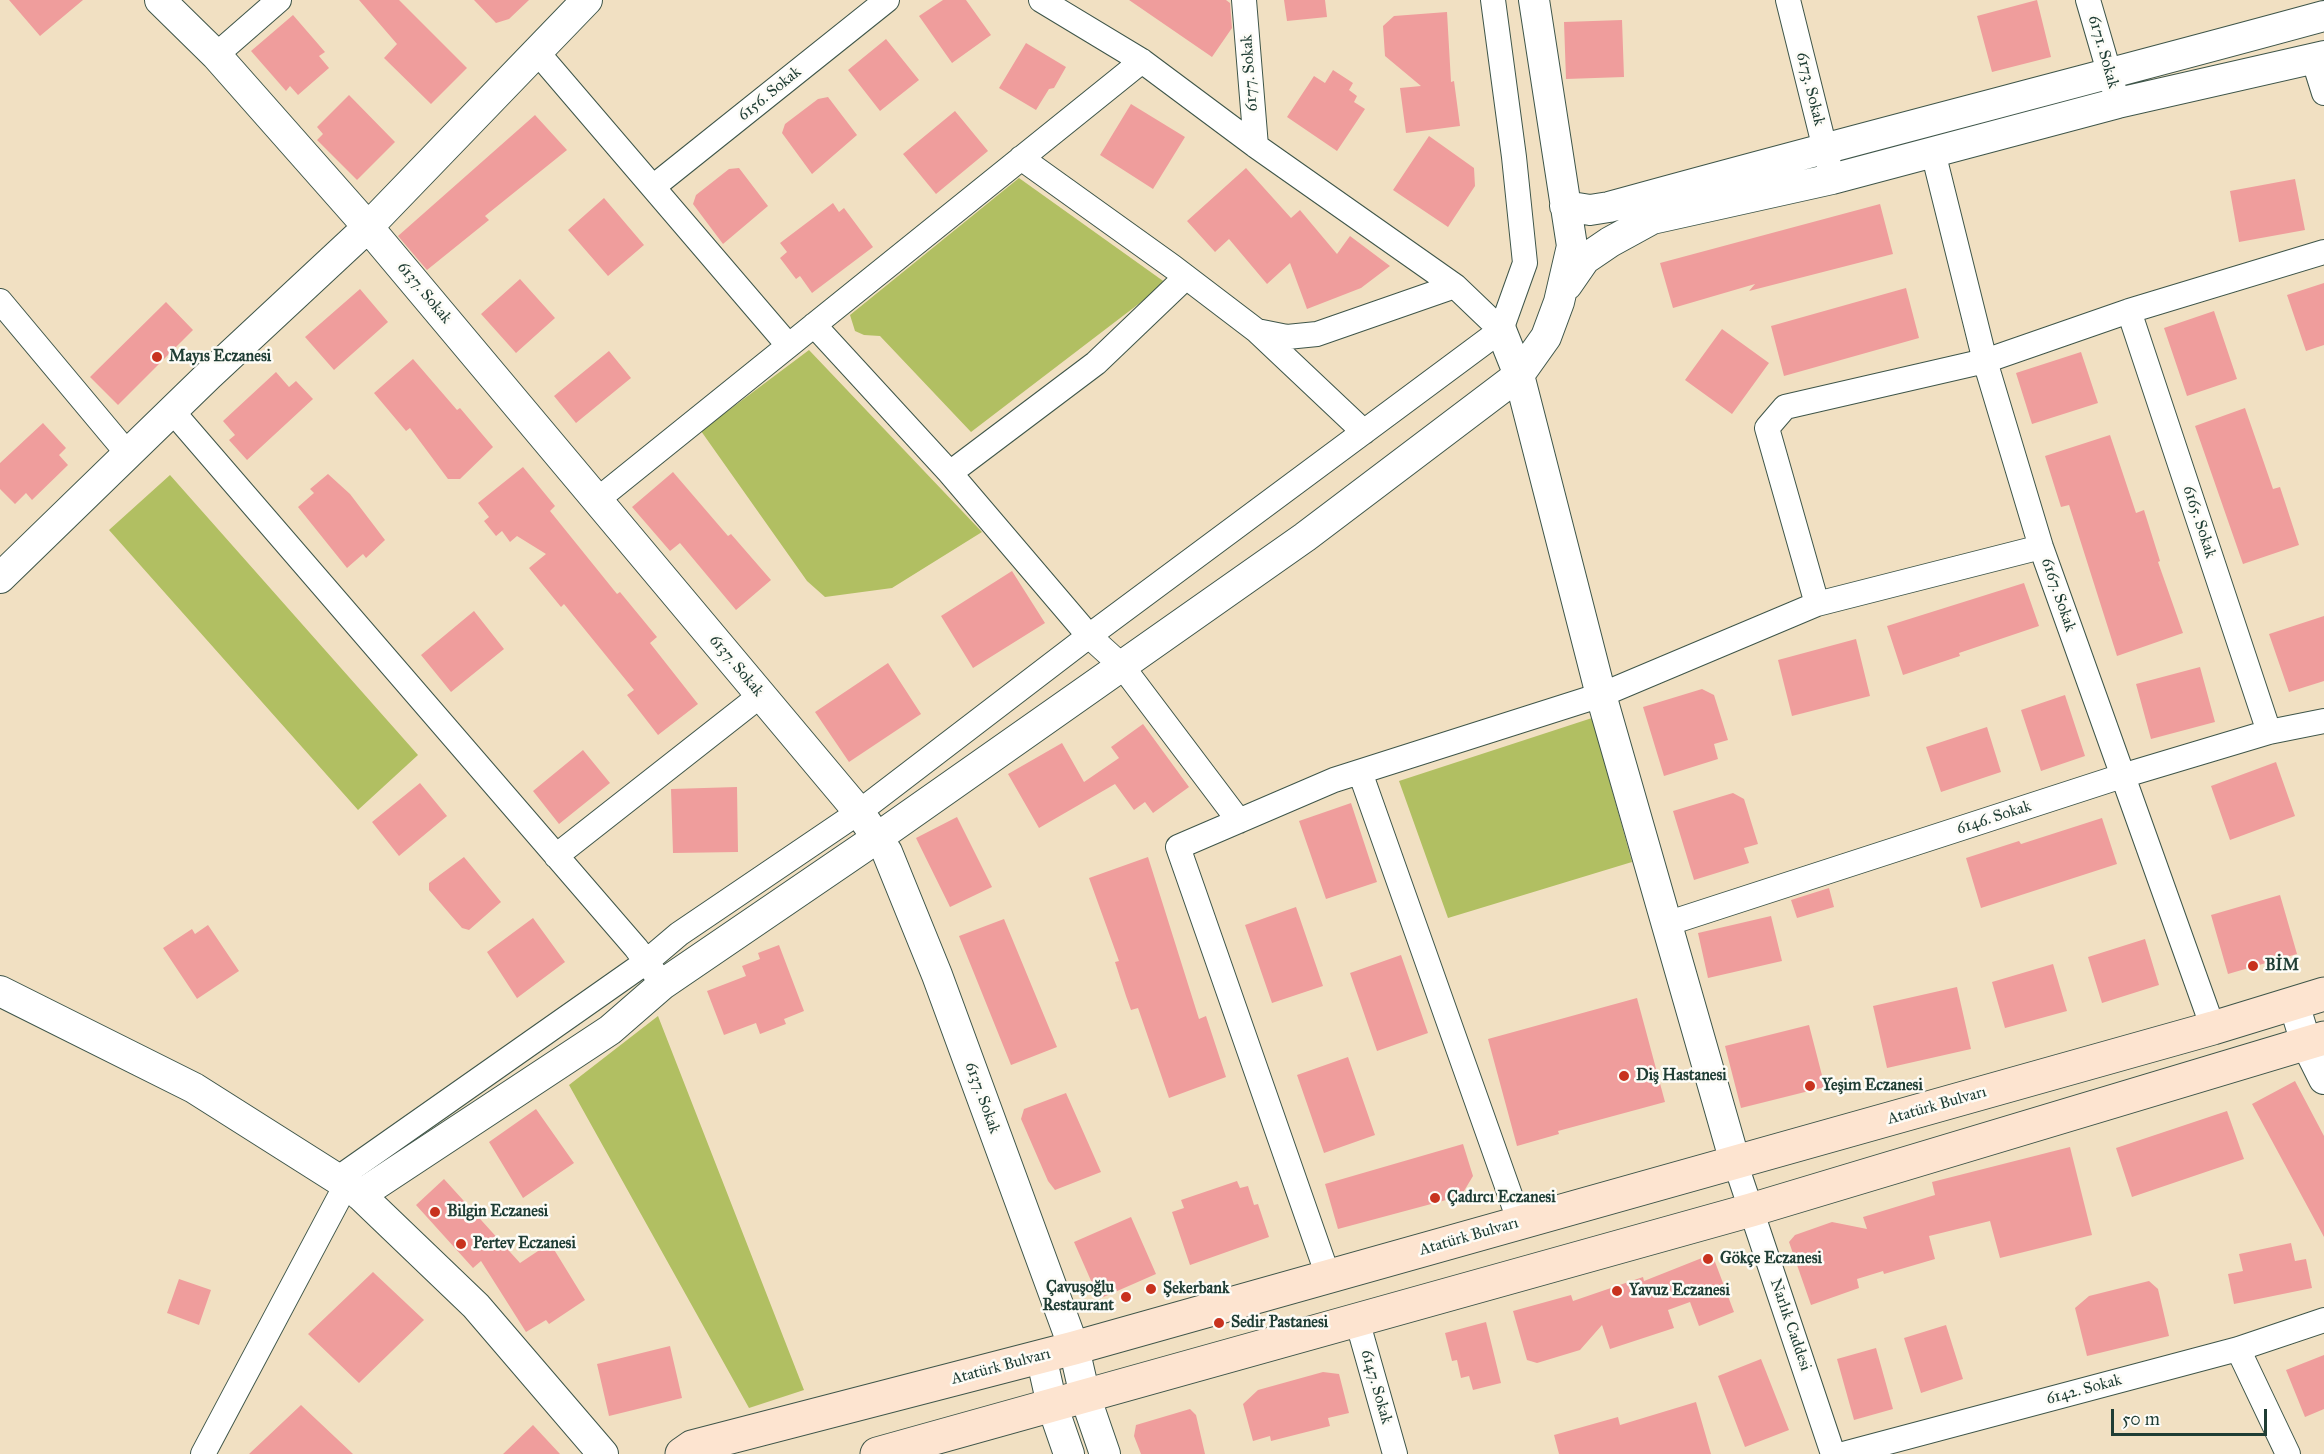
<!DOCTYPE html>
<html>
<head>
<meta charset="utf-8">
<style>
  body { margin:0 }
  #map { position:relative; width:2324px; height:1454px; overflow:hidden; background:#f1e0c2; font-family:"IM FELL Great Primer",serif }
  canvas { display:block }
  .scale { position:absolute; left:2111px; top:1409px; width:156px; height:27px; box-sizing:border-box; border:3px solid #1f3d34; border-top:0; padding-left:8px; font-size:18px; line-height:21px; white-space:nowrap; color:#1f3d34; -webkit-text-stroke:4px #fdfcf7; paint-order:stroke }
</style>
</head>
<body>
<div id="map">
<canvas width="2324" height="1454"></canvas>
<div class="scale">50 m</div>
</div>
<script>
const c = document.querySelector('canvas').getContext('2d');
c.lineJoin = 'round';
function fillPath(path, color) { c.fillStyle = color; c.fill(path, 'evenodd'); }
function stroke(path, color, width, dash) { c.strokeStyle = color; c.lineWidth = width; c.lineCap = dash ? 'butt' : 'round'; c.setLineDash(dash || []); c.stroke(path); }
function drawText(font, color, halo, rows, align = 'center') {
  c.font = font + ' "IM FELL Great Primer",serif'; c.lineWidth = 5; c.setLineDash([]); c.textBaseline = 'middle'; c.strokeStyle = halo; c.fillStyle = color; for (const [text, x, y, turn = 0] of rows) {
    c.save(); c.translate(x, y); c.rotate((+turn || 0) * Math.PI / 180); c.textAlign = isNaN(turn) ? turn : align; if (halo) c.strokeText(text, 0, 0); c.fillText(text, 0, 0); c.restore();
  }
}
fillPath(new Path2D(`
  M1019,178l147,105 -195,149 -91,-96 -16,-1 -9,-4 -5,-16z
  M809,350l173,182 -90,56 -67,9 -18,-16 -106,-150z
  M170,475l248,280 -60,55 -249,-280z
  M1592,718l40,144 -184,56 -49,-137z
  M658,1016l146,374 -55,18 -180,-323z`), '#b1bf62');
fillPath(new Path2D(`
  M9,0h74l-43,36z
  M359,0h40l68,68 -36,36 -47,-46 13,-14z
  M474,0h55l-20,19 -13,4z
  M943,0h23l25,35 -39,28 -33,-47z
  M1129,0h97l4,3 2,25 -20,29z
  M1284,0h41l2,17 -40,4z
  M2037,0l14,57 -59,15 -15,-56z
  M1447,12l4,70 3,-1 6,45 -54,7 -6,-45 21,-2 -36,-30 -2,-30 11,-10z
  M293,15l32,37 -6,4 10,12 -31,27 -8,-9 -4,5 -35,-40z
  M1622,20l2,57 -58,2 -2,-57z
  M886,39l33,41 -39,31 -32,-41z
  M1026,43l40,24 -12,21 -5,1 -13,21 -37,-22z
  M1333,70l20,13 -4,7 8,6 -3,6 11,7 -28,42 -50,-34 27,-41 11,7z
  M349,95l46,47 -38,38 -40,-40 6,-6 -6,-7z
  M828,97l29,38 -45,39 -30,-41 3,-9 33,-25z
  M1131,104l54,33 -32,52 -53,-34z
  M955,111l33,40 -52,43 -33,-40z
  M535,115l32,35 -82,66 4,4 -62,50 -29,-34z
  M1429,136l45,32 1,18 -27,41 -55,-37z
  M739,168l29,38 -45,38 -30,-40 3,-9 33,-26z
  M1246,168l45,50 9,-8 37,44 13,-18 40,30 -29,22 -54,21 -17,-46 -23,21 -38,-45 -14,13 -28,-31z
  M2295,179l10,51 -66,12 -9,-51z
  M604,198l40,47 -36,31 -40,-46z
  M833,203l6,9 5,-4 29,39 -61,46 -12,-17 -4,3 -16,-21 7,-6 -7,-9z
  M1880,204l13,50 -144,37 6,-7 -82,24 -13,-45z
  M520,279l35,39 -39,35 -35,-39z
  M2324,283v62l-18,6 -19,-56z
  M1906,288l13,50 -135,38 -13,-50z
  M360,289l28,33 -54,48 -29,-33z
  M166,302l27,28 -75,75 -28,-28z
  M2214,311l23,68 -50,17 -23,-68z
  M1722,329l47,34 -37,51 -47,-34z
  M609,351l22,27 -55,45 -22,-27z
  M2081,352l17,51 -66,21 -16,-51z
  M413,359l44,51 3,-2 33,39 -33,32h-12l-38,-51 -4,3 -32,-38z
  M276,372l13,15 7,-6 17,18 -66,61 -18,-20 6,-5 -12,-14z
  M2245,408l28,81 7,-2 19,58 -56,19 -48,-138z
  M43,423l23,25 -7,7 9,10 -36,35 -6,-7 -11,11 -15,-15v-26z
  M2110,435l26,78 8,-3 16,51 -2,1 25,71 -66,23 -48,-151 -8,2 -16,-51z
  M523,467l32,39 -5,5 67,83 3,-2 37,45 -7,6 48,61 -40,31 -31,-40 7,-5 -70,-86 -3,3 -32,-39 17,-14 -29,-18 -7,6 -8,-11 -6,5 -12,-15 5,-4 -11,-14z
  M673,472l55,64 3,-2 40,46 -35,30 -56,-67 -10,8 -38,-44z
  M328,474l22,20 35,46 -19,18 -3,-4 -16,14 -49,-61 16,-14 -4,-4z
  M1012,571l33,52 -72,45 -32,-52z
  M2024,583l15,43 -80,27 1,3 -57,19 -16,-49z
  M474,611l30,38 -53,43 -30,-37z
  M2324,616v65l-35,11 -20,-58z
  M1856,639l14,57 -78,20 -14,-56z
  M888,663l33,51 -72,48 -34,-50z
  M2200,667l15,55 -64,17 -15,-55z
  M1702,689l12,6 14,45 -14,4 4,15 -54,17 -21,-69z
  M2065,695l20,61 -44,15 -20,-61z
  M1143,724l46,63 -36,26 -8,-11 -11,8 -19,-26 -76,44 -31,-54 54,-31 22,39 35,-24 -8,-11z
  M1987,727l14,45 -60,20 -15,-45z
  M583,750l27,33 -51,41 -26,-33z
  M2276,762l19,54 -65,24 -19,-54z
  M420,783l27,33 -48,40 -27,-34z
  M737,787l1,65 -65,1 -2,-64z
  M1733,793l11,6 14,45 -14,4 5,15 -55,17 -21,-69z
  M1351,803l26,79 -51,17 -27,-78z
  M957,817l35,70 -42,20 -34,-69z
  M2102,818l15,46 -136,44 -15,-50 53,-17 2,3z
  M464,857l37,45 -32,28 -7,-2 -33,-38v-7z
  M1148,857l51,162 7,-3 20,61 -57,21 -31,-90 -7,2 -5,-14 -11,-34 4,-1 -30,-83z
  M1829,888l5,19 -37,11 -6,-18z
  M2280,895l17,59 -69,20 -17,-59z
  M1296,907l27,79 -51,17 -27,-78z
  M1771,916l11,45 -74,17 -10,-45z
  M533,918l32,44 -48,36 -30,-46z
  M1004,919l53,128 -46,18 -52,-129z
  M208,925l31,46 -42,28 -34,-51 29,-19 3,5z
  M2145,939l14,46 -57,18 -14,-46z
  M779,945l25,66 -20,8 2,5 -26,10 -4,-11 -32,12 -17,-44 39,-15 -4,-10 18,-7 -2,-6z
  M1401,955l27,78 -51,18 -27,-78z
  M2053,964l14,47 -62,17 -13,-46z
  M1957,987l14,62 -84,19 -14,-62z
  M1637,998l28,104 -107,29 1,3 -42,12 -29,-107z
  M1809,1025l16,62 -84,21 -16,-62z
  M1348,1057l27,78 -51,18 -27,-78z
  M2295,1081l29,55v101l-72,-133z
  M1066,1093l35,79 -46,18 -7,-9 -27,-62 3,-10z
  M536,1109l38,54 -51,35 -34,-56z
  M2227,1111l17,48 -112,38 -16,-49z
  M1463,1144l10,32 -12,20 -123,33 -13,-45z
  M2070,1147l22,88 -92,23 -10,-37 -61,15 6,23 -51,15 -1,-3 -26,8 2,9 -48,17 -22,-63 6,-7 37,-13 35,7 -4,-12 72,-22 -3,-13z
  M444,1179l76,84 30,-20 35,57 -36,24 -3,-4 -20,12 -45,-71 -8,7 -57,-63z
  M1237,1181l3,7 8,-2 6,19 4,-1 11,33 -79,28 -18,-53 12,-4 -3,-8z
  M1131,1217l25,57 -57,25 -25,-57z
  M2291,1243l4,18 11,-2 6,29 -78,16 -6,-30 15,-3 -4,-17z
  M1712,1254l22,58 -35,14 -9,-24 -22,8 6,18 -64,21 -8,-24 -22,25 -43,13 -10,-3 -14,-49 58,-16 2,6 70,-24 1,4z
  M373,1272l51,48 -65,63 -51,-49z
  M179,1279l32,11 -12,35 -32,-12z
  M2149,1281l9,8 11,47 -82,20 -12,-48 14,-12z
  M1486,1322l15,61 -28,7 -4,-14 -8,2 -4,-18 -5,1 -7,-28z
  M1946,1325l17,54 -42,14 -17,-55z
  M670,1346l12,52 -73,18 -12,-52z
  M1876,1348l17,61 -39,11 -17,-61z
  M2324,1355v54l-19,8 -19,-47z
  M1761,1359l28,71 -44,17 -27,-71z
  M1323,1372l16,2 10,39 -21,5 2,8 -59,15 -1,-5 -17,5 -10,-37 15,-14z
  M1696,1402l15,52h-152l-5,-19 64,-18 2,8z
  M301,1405l52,49h-104z
  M1190,1409l6,6 9,39h-64l-7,-18 2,-11z
  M533,1425l27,29h-57z`), '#ef9d9c');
const minor = new Path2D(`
  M1041,0l101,61 114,85 199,140 46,44
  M1244,0l12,146
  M1788,0l41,165
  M2088,0l26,89
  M537,52l251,293
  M216,55l63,-55
  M2313,58l11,35
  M1933,152l52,209 56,186 172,481
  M1021,158l152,109 84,64 30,6 30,-3 138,-48
  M653,187l234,-187
  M0,301l128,153
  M2129,311l140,421
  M814,325l136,148 139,163 33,30 117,155
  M1257,331l107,101
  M173,412l463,536 20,27
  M950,473l146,-110 90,-86
  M597,500l545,-439
  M1817,604l-50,-176 18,-21 200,-46 144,-50 195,-59
  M1360,772l160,451
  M556,856l205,-161
  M1666,924l456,-148 147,-44 55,-11
  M1735,1162l98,292
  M337,1179l309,-217 33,-28 180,-122 230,-176 412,-306 24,-67 -11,-106 -21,-157
  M1328,1276l-150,-429 156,-67 267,-85 216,-91 224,-57
  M1357,1320l38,134
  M2238,1349l50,105
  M203,1454l143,-269
  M1843,1454l395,-105 86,-29`);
const tertiary = new Path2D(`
  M160,0l56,55 152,172 491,585 28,40 50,123 137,373 11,48 20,58
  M1565,206l25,4 19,-3c238,-66 477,-126 715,-191
  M1567,285l18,-26 25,-17 42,-23 180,-40 286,-76 206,-47
  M1501,330l18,45 82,320 134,467
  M0,578l208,-202 160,-149 219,-227
  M0,991l194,97 161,102 121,116 127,148
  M2294,1004l12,39 18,36
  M360,1195l250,-165 53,-46 214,-146 428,-301 214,-162 27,-38 13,-35 13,-56 -38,-246
  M1041,1356l11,49 17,49`);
const secondary = new Path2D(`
  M682,1454l10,-7 382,-99 1139,-320 111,-34
  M877,1454l874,-244 573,-172`);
stroke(minor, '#3e5549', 26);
stroke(tertiary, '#3e5549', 32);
stroke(secondary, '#3e5549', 35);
stroke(minor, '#fff', 24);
stroke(tertiary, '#fff', 30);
stroke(secondary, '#fde4d0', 33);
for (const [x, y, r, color] of [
  [157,357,6,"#c8321e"],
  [2253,966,6,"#c8321e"],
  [1624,1076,6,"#c8321e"],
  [1810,1086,6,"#c8321e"],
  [1435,1198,6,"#c8321e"],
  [435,1212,6,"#c8321e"],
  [461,1244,6,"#c8321e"],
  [1708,1259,6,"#c8321e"],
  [1151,1289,6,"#c8321e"],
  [1617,1291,6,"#c8321e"],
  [1126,1297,6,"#c8321e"],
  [1219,1323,6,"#c8321e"]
]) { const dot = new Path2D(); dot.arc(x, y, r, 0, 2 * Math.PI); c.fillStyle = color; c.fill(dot); stroke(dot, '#fdfcf7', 2); }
drawText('16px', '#1f3d34', '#fdfcf7', [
  ["6171. Sokak",2103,52,74],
  ["6177. Sokak",1250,73,-94],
  ["6173. Sokak",1810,89,76],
  ["6156. Sokak",770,94,-39],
  ["6137. Sokak",424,293,50],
  ["6165. Sokak",2199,522,72],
  ["6167. Sokak",2058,595,71],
  ["6137. Sokak",736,666,50],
  ["6146. Sokak",1994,818,-18],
  ["6137. Sokak",982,1098,70],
  ["Atatürk Bulvarı",1937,1106,-16],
  ["Atatürk Bulvarı",1469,1237,-16],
  ["Narlık Caddesi",1790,1325,71],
  ["Atatürk Bulvarı",1001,1367,-15],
  ["6147. Sokak",1376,1387,74],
  ["6142. Sokak",2084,1390,-15]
]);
drawText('bold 16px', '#1f3d34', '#fdfcf7', [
  ["Mayıs Eczanesi",169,357],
  ["BİM",2265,966],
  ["Diş Hastanesi",1636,1076],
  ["Yeşim Eczanesi",1822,1086],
  ["Çadırcı Eczanesi",1447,1198],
  ["Bilgin Eczanesi",447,1212],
  ["Pertev Eczanesi",473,1244],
  ["Gökçe Eczanesi",1720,1259],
  ["Çavuşoğlu",1114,1288,"right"],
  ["Restaurant",1114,1306,"right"],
  ["Şekerbank",1163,1289],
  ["Yavuz Eczanesi",1629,1291],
  ["Sedir Pastanesi",1231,1323]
], 'left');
</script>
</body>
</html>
